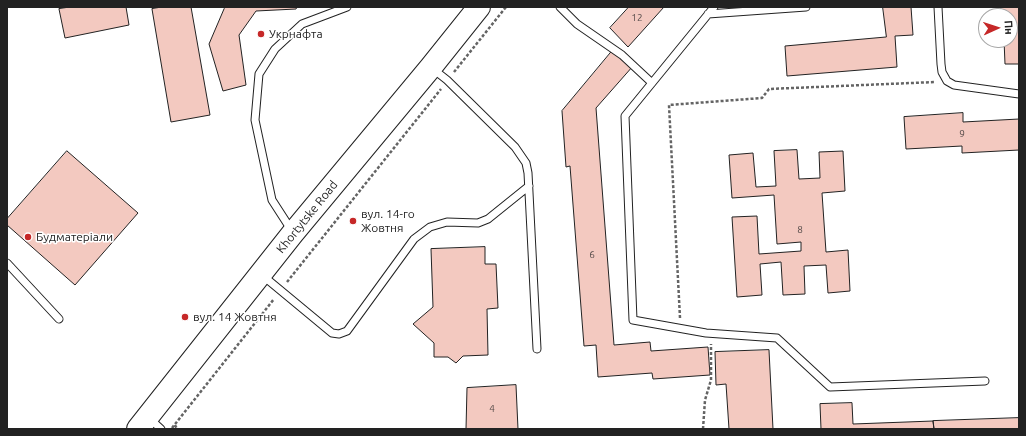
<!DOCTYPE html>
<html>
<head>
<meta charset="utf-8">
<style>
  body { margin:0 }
  #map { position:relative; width:1026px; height:436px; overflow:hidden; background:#fff; font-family:Ubuntu,sans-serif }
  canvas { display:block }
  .frame { position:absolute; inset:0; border:8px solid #222; pointer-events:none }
  .north { position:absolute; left:978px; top:8px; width:40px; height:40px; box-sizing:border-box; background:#fff; border:1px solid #a7a7a7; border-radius:50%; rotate:87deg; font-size:11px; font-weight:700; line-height:16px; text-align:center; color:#222 }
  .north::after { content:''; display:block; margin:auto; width:14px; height:18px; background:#c62828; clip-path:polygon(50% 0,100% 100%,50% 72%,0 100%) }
</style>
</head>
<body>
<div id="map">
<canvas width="1026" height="436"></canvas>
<div class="frame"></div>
<div class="north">Пн</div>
</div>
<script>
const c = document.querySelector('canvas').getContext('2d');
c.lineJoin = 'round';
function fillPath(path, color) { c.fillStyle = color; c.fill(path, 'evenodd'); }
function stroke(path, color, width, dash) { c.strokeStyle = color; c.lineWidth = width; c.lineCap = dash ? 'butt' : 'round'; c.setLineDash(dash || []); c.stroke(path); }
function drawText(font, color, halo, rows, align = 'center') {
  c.font = font + ' Ubuntu,sans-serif'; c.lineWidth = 3; c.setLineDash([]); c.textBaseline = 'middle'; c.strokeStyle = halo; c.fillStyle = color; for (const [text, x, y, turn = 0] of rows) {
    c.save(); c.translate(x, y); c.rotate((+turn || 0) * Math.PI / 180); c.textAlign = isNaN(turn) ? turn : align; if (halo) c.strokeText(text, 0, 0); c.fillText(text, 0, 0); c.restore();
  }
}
const building = new Path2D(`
  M70,7h56l3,18 -64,13 -6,-29z
  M162,7h29l19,108 -39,7 -19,-113z
  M226,7h71l-1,2 -40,2 -17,24 7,50 -23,6 -14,-47 15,-35z
  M629,7h35l-36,40 -18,-19z
  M883,7h28l2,28 -18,1 2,31 -110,9 -2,-30 101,-9z
  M1001,7h18v57h-14l-1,-24h6v-24h-8z
  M613,50l20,16 -37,42 18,237 36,-3 1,9 57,-4 2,28 -57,4 -1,-6 -54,4 -2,-32 -12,1 -14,-180 -4,1 -4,-56z
  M963,113v9l56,-3v31l-57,3v-7l-56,3 -2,-32z
  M797,150l2,29 21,-1 -1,-26 24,-1 2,40 -23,2 4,59 22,-2 2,41 -22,2 -2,-28 -22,1 1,28 -22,1 -2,-33 -21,2 2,31 -25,2 -5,-80 25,-1 2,38 42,-3v-9l-24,2 -3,-49 -42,3 -3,-43 24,-2 3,34 20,-1 -2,-35z
  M67,151l71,62 -63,72 -68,-60v-6z
  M485,247v17h11l2,44 -11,1 1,46 -25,1 -7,7 -8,-6h-14v-14l-21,-19 20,-17 -2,-58z
  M769,350l4,79h-44l-3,-45 -10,1 -1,-33z
  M516,385l2,44h-52l1,-41z
  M852,403l1,21 80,-3 1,8h-113l-1,-25z
  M1019,418v11h-85l-1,-8z`);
fillPath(building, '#f3c9c0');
stroke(building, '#222', 1);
const service = new Path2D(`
  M560,7l17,17 45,31 30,28
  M714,7l-89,109 8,204 73,13 71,5 53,49 155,-6
  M938,7l3,57 1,8 5,9 7,4 65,9
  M708,14l98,-7
  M433,69l14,11 68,67 11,16 2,10 9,176
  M292,231l-20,-31 -17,-80 4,-46 16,-25 27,-25 45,-17
  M7,263l52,56
  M262,275l70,58 7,1 8,-3 67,-92 16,-12 17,-5 31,1 10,-4 41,-33
  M149,418l12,11`);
const primary = new Path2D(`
  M138,429l155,-196 138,-166 48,-60`);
stroke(service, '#222', 9);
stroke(primary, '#222', 24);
stroke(new Path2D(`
  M454,72l52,-65
  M287,282l154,-193
  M680,318l-11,-213 93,-7 7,-9 166,-7
  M175,425l2,4
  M172,428l102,-129
  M703,429l2,-29 6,-20v-36`), '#646464', 2.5, [3, 2]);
stroke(service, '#fff', 7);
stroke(primary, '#fff', 22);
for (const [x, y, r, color] of [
  [261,34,4,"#c62828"],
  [353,221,4,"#c62828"],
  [28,237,4,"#c62828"],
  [185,317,4,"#c62828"]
]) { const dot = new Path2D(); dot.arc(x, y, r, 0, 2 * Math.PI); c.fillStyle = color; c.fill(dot); stroke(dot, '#fff', 1.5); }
drawText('10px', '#564c4a', null, [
  ["12",637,18],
  ["9",962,134],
  ["8",800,230],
  ["6",592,255],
  ["4",492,409]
]);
drawText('12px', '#222', '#fff', [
  ["Укрнафта",269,34],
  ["вул. 14-го",361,214],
  ["Жовтня",361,228],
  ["Будматеріали",36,237],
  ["вул. 14 Жовтня",193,317]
], 'left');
drawText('12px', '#222', '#fff', [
  ["Khortytske Road",307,217,-51]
]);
</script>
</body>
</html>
